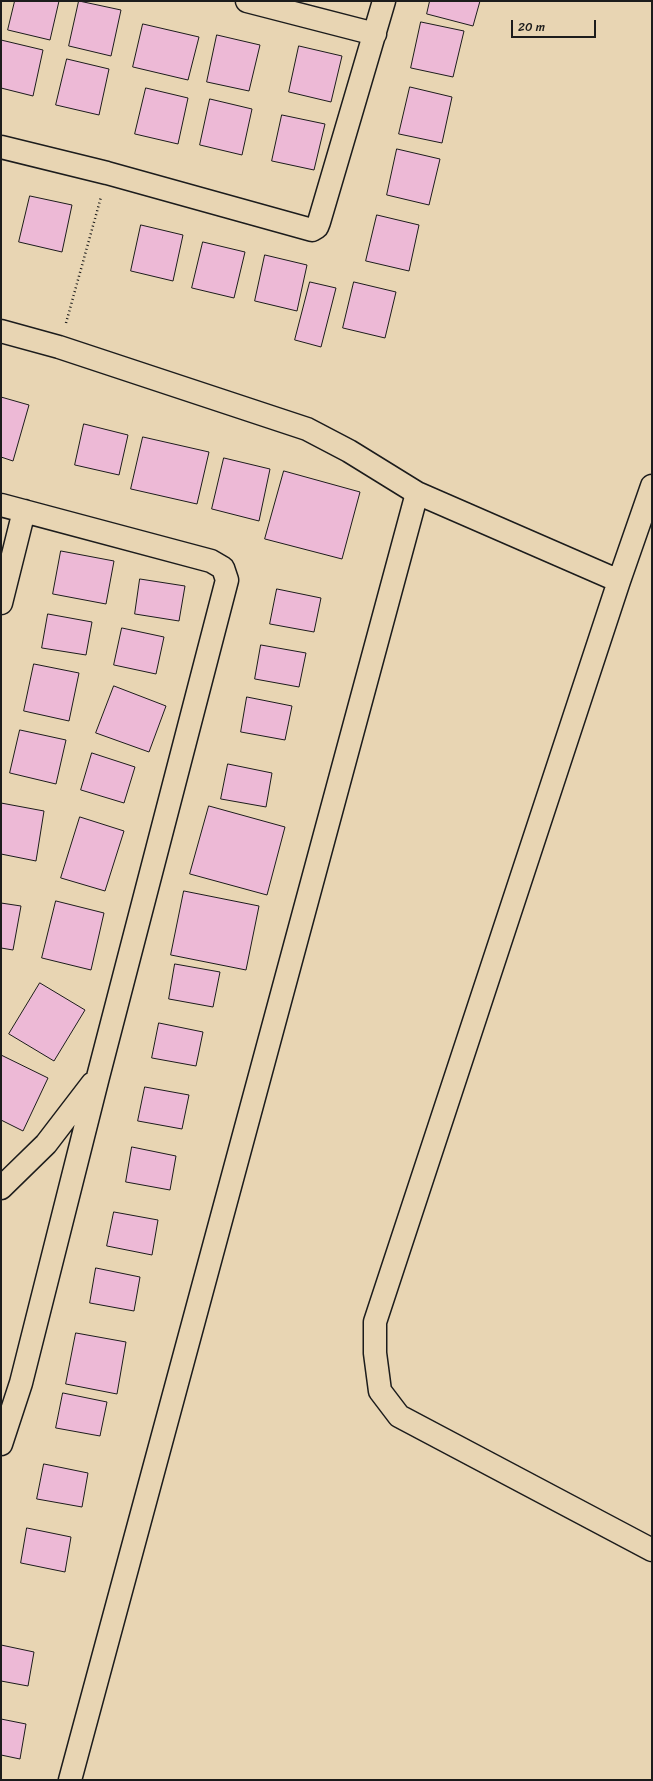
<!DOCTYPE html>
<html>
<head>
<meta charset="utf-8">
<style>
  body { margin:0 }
  #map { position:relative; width:653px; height:1781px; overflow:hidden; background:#e8d5b3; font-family:Sriracha,sans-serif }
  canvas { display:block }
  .frame { position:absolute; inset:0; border:2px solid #1c1c1c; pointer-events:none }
  .scale { position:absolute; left:511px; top:20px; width:85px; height:18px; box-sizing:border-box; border:2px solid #1c1c1c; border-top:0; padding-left:5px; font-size:12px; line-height:14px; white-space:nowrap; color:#1c1c1c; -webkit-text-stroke:3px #e8d5b3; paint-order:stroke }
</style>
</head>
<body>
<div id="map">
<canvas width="653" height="1781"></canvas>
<div class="frame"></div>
<div class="scale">20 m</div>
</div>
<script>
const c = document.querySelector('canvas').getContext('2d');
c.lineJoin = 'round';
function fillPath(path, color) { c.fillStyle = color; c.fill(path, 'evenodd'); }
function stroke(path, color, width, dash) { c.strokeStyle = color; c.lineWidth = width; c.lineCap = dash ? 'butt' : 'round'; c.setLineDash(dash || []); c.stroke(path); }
const building = new Path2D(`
  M15,1h44l-9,39 -42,-10z
  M79,1l42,9 -10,46 -42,-10z
  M430,1h50l-7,25 -46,-12z
  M421,22l43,9 -11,46 -42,-9z
  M143,24l56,13 -11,43 -55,-13z
  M217,35l43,10 -11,46 -42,-9z
  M1,40l42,10 -10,46 -32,-8z
  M299,46l43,10 -11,46 -42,-10z
  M67,59l42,10 -10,46 -43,-10z
  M410,87l42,10 -10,46 -43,-9z
  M146,88l42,10 -10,46 -43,-10z
  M210,99l42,10 -10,46 -42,-10z
  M282,115l43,9 -11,46 -42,-9z
  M397,149l43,10 -11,46 -42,-10z
  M30,196l42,9 -10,47 -43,-10z
  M377,215l42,10 -10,46 -43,-10z
  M141,225l42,10 -10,46 -42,-10z
  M203,242l42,10 -11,46 -42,-10z
  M265,255l42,10 -10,46 -42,-10z
  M310,282l26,6 -15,59 -26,-7z
  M354,282l42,10 -11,46 -42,-10z
  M1,397l28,8 -16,56 -12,-4z
  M84,424l44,11 -9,40 -44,-10z
  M143,437l66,15 -12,52 -66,-15z
  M224,458l46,11 -11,52 -47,-12z
  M284,471l76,21 -18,67 -77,-20z
  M61,551l53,10 -8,43 -53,-10z
  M140,579l45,7 -6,35 -44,-7z
  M277,589l44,9 -7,34 -44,-8z
  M48,614l44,8 -6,33 -44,-7z
  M122,628l42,9 -8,37 -42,-9z
  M261,645l45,8 -7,34 -44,-8z
  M34,664l45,9 -10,48 -45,-10z
  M114,686l52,20 -17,46 -53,-19z
  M247,697l45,9 -7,34 -44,-8z
  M20,730l46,10 -10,44 -46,-11z
  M92,753l43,14 -11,36 -43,-13z
  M228,764l44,9 -6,34 -45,-8z
  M1,803l43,8 -8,50 -35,-7z
  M209,806l76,21 -18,68 -77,-21z
  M80,817l44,14 -19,60 -44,-13z
  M184,891l75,15 -13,64 -75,-15z
  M56,901l48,12 -13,57 -49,-12z
  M1,903l20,3 -8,44 -12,-2z
  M175,964l45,8 -7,35 -44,-8z
  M40,983l45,27 -31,51 -45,-27z
  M159,1023l44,9 -7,34 -44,-8z
  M1,1055l47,23 -25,53 -22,-11z
  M145,1087l44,8 -7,34 -44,-8z
  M132,1147l44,9 -6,34 -44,-8z
  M114,1212l44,8 -6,35 -45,-9z
  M96,1268l44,9 -6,34 -44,-8z
  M76,1333l50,9 -9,52 -51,-10z
  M63,1393l44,9 -7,34 -44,-8z
  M44,1464l44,9 -6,34 -45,-8z
  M27,1528l44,9 -6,35 -44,-9z
  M1,1645l33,7 -6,34 -27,-5z
  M1,1719l25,5 -6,35 -19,-4z`);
fillPath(building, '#edb9d6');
stroke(building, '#1c1c1c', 1);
const street = new Path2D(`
  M247,1l128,33
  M1,147l106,26 205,57 5,-3 2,-5 65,-221
  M1,331l58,16 248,82 42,22 68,42 202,88
  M652,486l-33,95 -244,741v31l5,38 19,25 253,134
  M1,505l210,56 12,7 4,12 -129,497 -77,306 -20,61
  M1,603l23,-92
  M1,1188l45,-44 46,-60
  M70,1780l347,-1287`);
stroke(street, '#1c1c1c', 25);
stroke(new Path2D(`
  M66,323l35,-126`), '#1c1c1c', 2.5, [1, 3]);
stroke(street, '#e8d5b3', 22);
</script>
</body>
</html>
